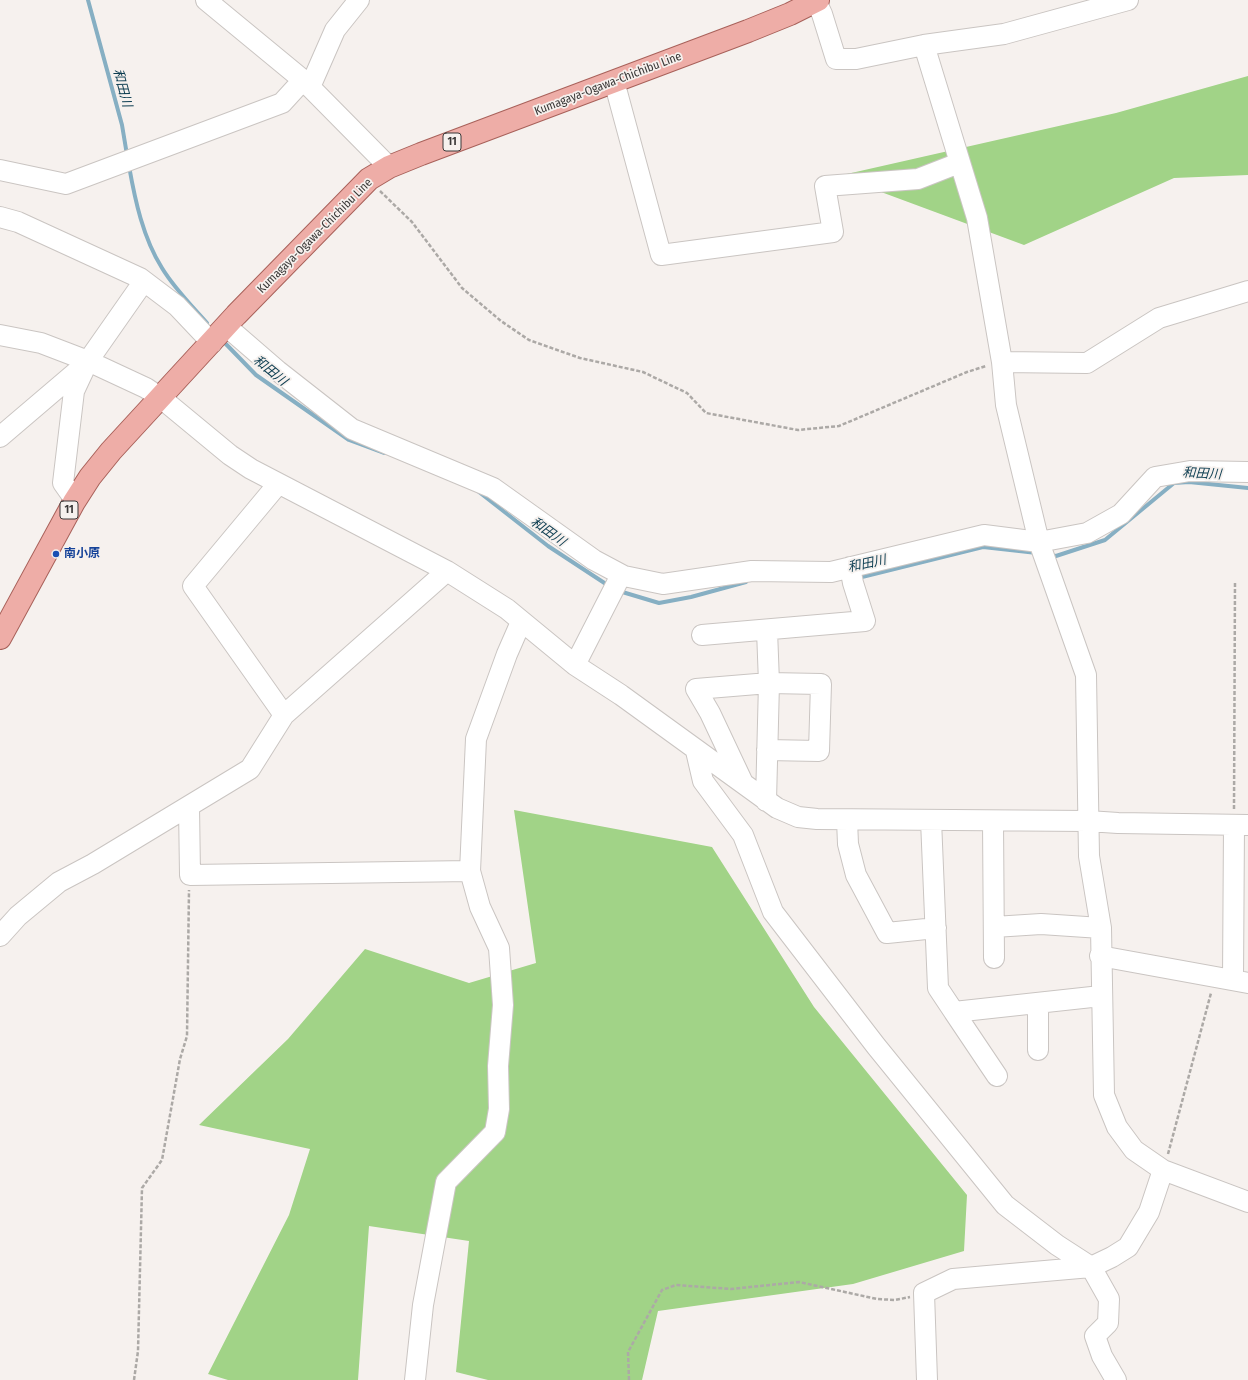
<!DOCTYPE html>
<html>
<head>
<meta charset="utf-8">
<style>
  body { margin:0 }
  canvas { display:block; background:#f6f1ee }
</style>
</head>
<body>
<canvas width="1248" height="1380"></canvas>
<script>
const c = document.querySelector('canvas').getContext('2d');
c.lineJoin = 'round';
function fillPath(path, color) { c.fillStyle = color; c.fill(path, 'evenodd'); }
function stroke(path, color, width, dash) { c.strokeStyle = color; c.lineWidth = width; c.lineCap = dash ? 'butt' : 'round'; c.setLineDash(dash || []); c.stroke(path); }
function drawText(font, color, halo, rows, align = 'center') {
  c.font = font + ' "Fira Sans Condensed","Noto Sans JP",sans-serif'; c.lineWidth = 3.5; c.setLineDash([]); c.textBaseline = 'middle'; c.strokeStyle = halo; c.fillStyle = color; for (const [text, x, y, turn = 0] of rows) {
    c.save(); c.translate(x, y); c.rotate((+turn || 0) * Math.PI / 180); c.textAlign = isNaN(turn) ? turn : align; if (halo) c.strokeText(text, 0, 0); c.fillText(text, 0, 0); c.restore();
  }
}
fillPath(new Path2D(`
  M1248,76v99l-74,3 -150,67 -186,-69 278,-63z
  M514,810l198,37 102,160 153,188 -3,56 -111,33 -195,27 -16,69h-154l-32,-8 13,-131 -100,-15 -11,154h-130l-20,-6 81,-159 21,-66 -111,-24 89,-86 77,-90 104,34 67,-20z`), '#a1d387');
stroke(new Path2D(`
  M88,0l34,125 5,30
  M129,166c6,34 14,72 33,102 12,20 30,38 45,55
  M222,340l34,35 93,65 35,13
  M479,492l69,54 61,40
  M1050,555l6,1 49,-16 69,-57 15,-1 59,6
  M858,578l125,-31 54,6
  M619,591l40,12 32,-6 55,-15`), '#86afc3', 4);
const minor = new Path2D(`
  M206,0l97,80 86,87
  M816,1l6,13 14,45h20l68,-14 53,173 25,144 4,43 33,137 47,133 3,181 12,72 3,167 13,32 17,23 29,20 85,32
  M924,45l80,-11 124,-34
  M614,81l47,174 172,-23 -8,-46 93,-7 41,-16
  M310,87l25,-57 24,-30
  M0,170l66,14 216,-81 21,-23
  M0,217l18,5 122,56 37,28 35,37
  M226,326l52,45 74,58 141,59 101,72 30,16 39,8 89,-13 79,1 153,-37 55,7 48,-9 34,-19 34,-37 35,-6 58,1
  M0,335l41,8 47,18 58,27 15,10 69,57 21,14 196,102 60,38 68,56 46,30 156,113 21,9 19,2 271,2 30,2 130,2
  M1002,362l85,1 72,-45 89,-27
  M0,437l82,-70
  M278,484l-85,102 91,129
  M75,500l-12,-17 11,-92 14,-30 56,-80
  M702,635l163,-14 -12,-38 -3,-16
  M575,665l46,-90
  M696,751l7,30 40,54 30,77 103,134 129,159 52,40 34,22 18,32 -1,24 -13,13 7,20 14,24
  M743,783l-33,-70 -14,-24 73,-6 52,1 -2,67 -52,-1
  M766,801l3,-118 -2,-53
  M189,806l1,69 280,-4
  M847,820l1,24 8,31 31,58 49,-5
  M931,820l7,168 16,24 147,-16
  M993,821l1,137
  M994,927l47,-3 60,4
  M0,936l18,-20 41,-34 34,-18 157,-95 34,-54 163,-144
  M1100,956l148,27
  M1233,980l1,-155
  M1038,1003v47
  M954,1012l43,64
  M415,1380l8,-75 23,-123 49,-50 4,-23 -1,-43 5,-61 -4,-57 -19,-41 -10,-36 6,-132 31,-85 14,-32
  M927,1380l-3,-87 29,-14 138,-12 21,-10 16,-10 21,-35 14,-42`);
const major = new Path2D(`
  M0,638l74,-136 16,-25 21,-26 125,-136 133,-136 20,-12 32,-13 327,-123 42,-17 28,-14`);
stroke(minor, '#cac5c2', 22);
stroke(major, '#a8615a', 24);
stroke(new Path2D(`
  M380,191l32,31 50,66 39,33 28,19 51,18 63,14 44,21 19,20 92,17 41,-4 128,-54 19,-6
  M1234,809l1,-227
  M1168,1154l43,-161
  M134,1380l4,-29 4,-163 20,-28 18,-101 7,-23 2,-146
  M629,1380l-1,-28 34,-62 14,-5 55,4 68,-7 78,17 18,1 15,-3`), '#aca9a6', 2.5, [4, 2]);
stroke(minor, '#fff', 20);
stroke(major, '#eeada7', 22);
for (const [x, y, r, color] of [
  [56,554,4,"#1a4fb4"]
]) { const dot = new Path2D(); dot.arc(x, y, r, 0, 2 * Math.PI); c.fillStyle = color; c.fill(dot); stroke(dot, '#f6f1ee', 1.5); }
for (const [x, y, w] of [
  [452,142,18],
  [69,510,18]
]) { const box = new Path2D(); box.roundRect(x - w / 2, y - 9, w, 18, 3); c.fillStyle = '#f6f1ee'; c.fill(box); stroke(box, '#3b3938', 1); }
drawText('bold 11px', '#3b3938', null, [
  ["11",452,142],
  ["11",69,510]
]);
drawText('12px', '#3b3938', '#f6f1ee', [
  ["Kumagaya-Ogawa-Chichibu Line",608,84,-21],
  ["Kumagaya-Ogawa-Chichibu Line",315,236,-45]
]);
drawText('bold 12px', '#164399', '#f6f1ee', [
  ["南小原",64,554]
], 'left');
drawText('italic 13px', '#0b3c50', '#f6f1ee', [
  ["和田川",122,88,75],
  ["和田川",270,371,39],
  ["和田川",1202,474,3],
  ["和田川",548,532,36],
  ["和田川",867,564,-12]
]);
</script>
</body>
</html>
